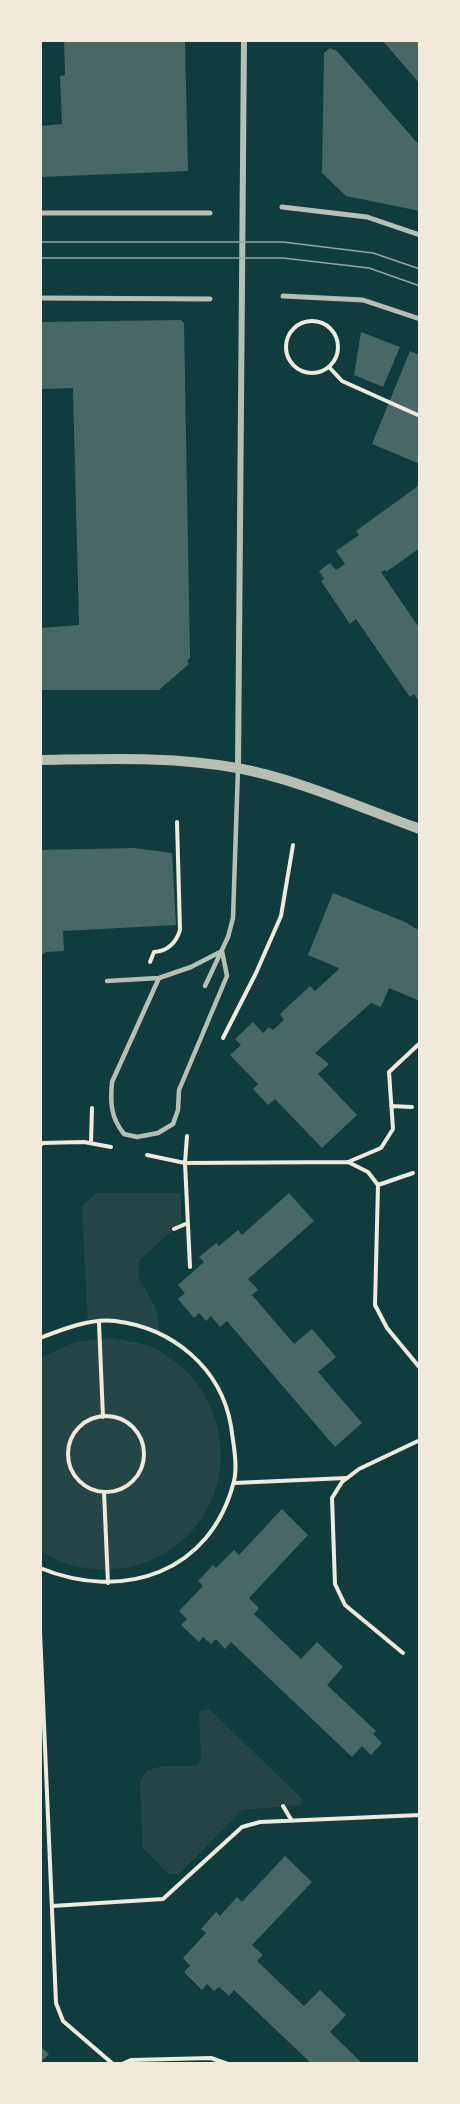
<!DOCTYPE html>
<html>
<head>
<meta charset="utf-8">
<style>
  body { margin:0 }
  #map { position:relative; width:460px; height:2104px; overflow:hidden; background:#0f3d3e; font-family:Commissioner,sans-serif }
  canvas { display:block }
  .frame { position:absolute; inset:0; border:42px solid #f1e9da; pointer-events:none }
</style>
</head>
<body>
<div id="map">
<canvas width="460" height="2104"></canvas>
<div class="frame"></div>
</div>
<script>
const c = document.querySelector('canvas').getContext('2d');
c.lineJoin = 'round';
function fillPath(path, color) { c.fillStyle = color; c.fill(path, 'evenodd'); }
function stroke(path, color, width, dash) { c.strokeStyle = color; c.lineWidth = width; c.lineCap = dash ? 'butt' : 'round'; c.setLineDash(dash || []); c.stroke(path); }
fillPath(new Path2D(`
  M97,1193h84v30l-41,37 -2,17 18,31 4,24 -47,-11 -25,3 -6,-118z
  M113,1338c12,3 25,4 36,8 16,6 33,20 44,33 66,80 8,197 -97,190 -18,-1 -42,-7 -55,-19l-1,-192 35,-16z
  M209,1709l92,89v7l-59,5 -63,64h-11l-25,-26 -3,-66 6,-11 16,-5h34l5,-6 -2,-49z`), '#244646');
fillPath(new Path2D(`
  M64,40h121l3,131 -148,6v-51l22,-2 -2,-48 5,-1z
  M382,40h38v44z
  M330,48l7,3 83,95v65l-74,-15 -24,-23 2,-120z
  M181,320l3,3 6,335 -3,3 2,3 -30,26h-119v-62l39,-3 -6,-237 -33,1v-67z
  M361,332l39,15 -17,40 -29,-12z
  M410,351l10,4v109l-48,-20z
  M418,486l2,62 -34,24 -1,-2 -4,2 39,57v73l-6,-8 -4,3 -54,-78 -6,5 -29,-43 3,-2 -5,-8 11,-8 6,7 9,-6 -9,-13 23,-16 -3,-4z
  M134,848l38,5 4,72 -113,6 1,20 -18,1 -6,4v-106z
  M333,893l72,29 15,9v70l-31,-13 -8,19 -10,-4 -56,50 14,11 -11,10 39,41 -35,33 -47,-49 -7,6 -15,-16 5,-5 -28,-29 11,-10 -6,-6 18,-17 10,11 6,-6 4,3 11,-10 -4,-6 30,-28 5,5 23,-21 1,-2 -31,-13z
  M289,1193l25,28 -66,58 10,11 -6,5 42,49 18,-15 24,28 -18,15 44,51 -27,24 -108,-126 -7,6 -9,-11 -5,5 -7,-8 -5,5 -16,-19 7,-6 -7,-8 26,-23 -5,-5 17,-14 3,3 19,-16 4,5z
  M282,1509l26,26 -59,63 10,10 -5,6 47,45 16,-17 26,25 -16,18 49,46 -3,3 9,9 -11,12 -9,-9 -10,11 -121,-115 -6,7 -9,-10 -5,5 -8,-7 -4,5 -18,-17 6,-6 -8,-8 24,-25 -5,-5 15,-16 3,3 18,-18 5,5z
  M285,1856l27,26 -60,63 11,10 -6,6 47,45 16,-16 26,25 -16,17 33,32h-51l-78,-74 -5,6 -10,-9 -5,4 -7,-7 -5,6 -18,-18 6,-6 -7,-8 23,-25 -5,-4 15,-17 4,4 17,-19 5,5z
  M40,2046l9,8 -9,9z`), '#486865');
stroke(new Path2D(`
  M286 347a26 26 0 1 1 52 0a26 26 0 1 1-52 0Z
  M329,367l13,14 78,35
  M150,962l4,-10c14,-1 22,-9 26,-22l-3,-108
  M223,1038l33,-65 25,-57 12,-71
  M391,1106l21,1
  M187,1136l-2,27 5,104
  M91,1143l1,-35
  M40,1146l2,-3 42,-1 27,5
  M147,1155l38,8 163,-1 33,-14 12,-19 -4,-57 31,-29
  M348,1162l20,10 10,13 -3,120 12,23 33,40
  M378,1185l35,-12
  M174,1229l14,-6
  M99,1323l4,94
  M40,1338c23,-9 51,-20 75,-17 58,7 106,47 116,105 2,16 7,39 3,55 -23,92 -111,121 -194,87
  M68 1454a38 38 0 1 1 76 0a38 38 0 1 1-76 0Z
  M234,1483l112,-5
  M104,1492l4,91
  M40,1631l16,372 7,18 50,43
  M403,1653l-58,-48 -10,-21 -3,-86 10,-16 17,-13 61,-29
  M283,1806l9,15
  M52,1906l111,-7 79,-72 18,-5 160,-7
  M122,2064l9,-4 80,-2 17,6`), '#f1e9da', 4);
stroke(new Path2D(`
  M107,981l52,-3 32,-11 31,-16 5,25 -48,114 -1,20 -5,14 -15,9 -21,4 -13,-3c-13,-16 -14,-31 -12,-52l47,-104
  M205,986l23,-49 5,-19 5,-150`), '#b8beb3', 4.5);
stroke(new Path2D(`
  M282,207l85,10 53,18
  M40,213h170
  M283,296l80,4 57,19
  M40,298l170,1`), '#b8beb3', 5);
stroke(new Path2D(`
  M238,768l6,-728`), '#b8beb3', 6);
stroke(new Path2D(`
  M40,760c66,-1 133,-4 197,8 61,11 124,40 183,61`), '#b8beb3', 10);
stroke(new Path2D(`
  M40,242h243l90,11 47,16
  M40,258h243l86,10 51,18`), '#97a49c', 1.5);
</script>
</body>
</html>
